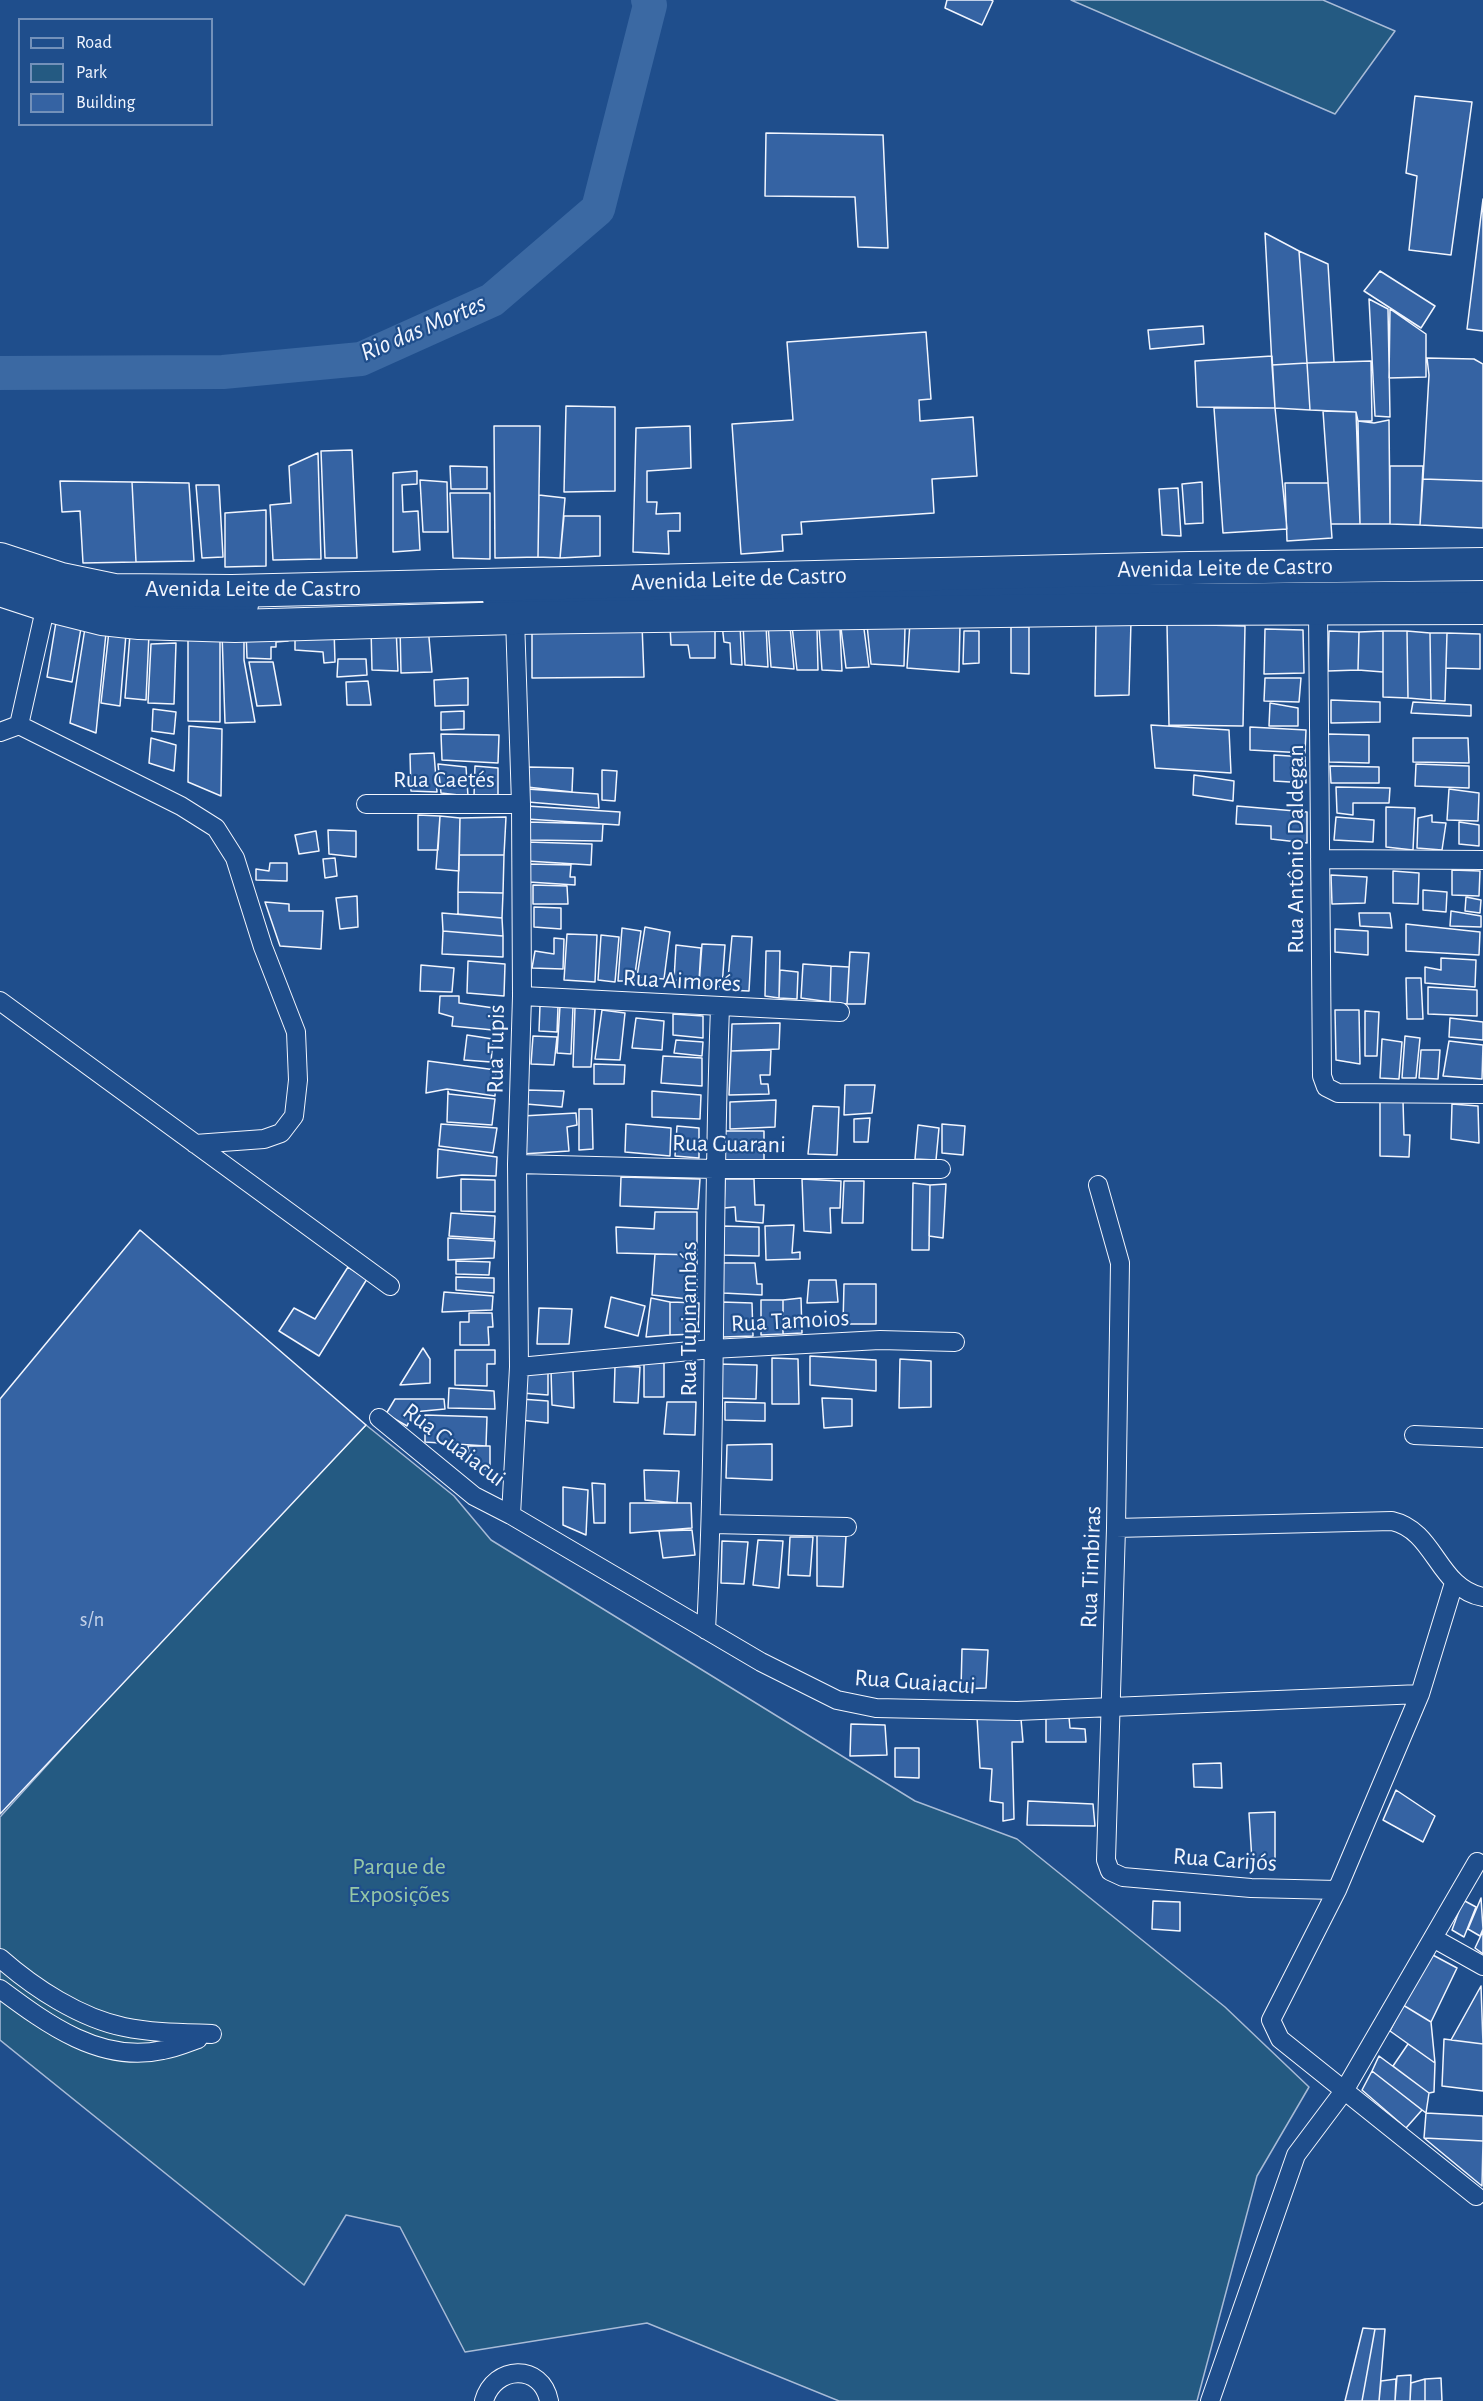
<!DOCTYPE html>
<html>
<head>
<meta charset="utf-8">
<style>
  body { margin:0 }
  #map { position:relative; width:1483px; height:2401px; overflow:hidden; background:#1f4e8c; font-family:"Alegreya Sans",sans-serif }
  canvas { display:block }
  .legend { position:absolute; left:18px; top:18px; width:195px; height:108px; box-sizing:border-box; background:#1f4e8c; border:2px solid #7391ba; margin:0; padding:8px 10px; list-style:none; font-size:18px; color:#f2f6ff }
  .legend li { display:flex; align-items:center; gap:12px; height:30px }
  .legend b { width:30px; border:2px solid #7391ba }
</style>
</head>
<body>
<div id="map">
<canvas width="1483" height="2401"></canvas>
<ul class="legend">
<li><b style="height:8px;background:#1f4e8c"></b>Road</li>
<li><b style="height:16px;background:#245a82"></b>Park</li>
<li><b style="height:16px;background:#3563a3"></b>Building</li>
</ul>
</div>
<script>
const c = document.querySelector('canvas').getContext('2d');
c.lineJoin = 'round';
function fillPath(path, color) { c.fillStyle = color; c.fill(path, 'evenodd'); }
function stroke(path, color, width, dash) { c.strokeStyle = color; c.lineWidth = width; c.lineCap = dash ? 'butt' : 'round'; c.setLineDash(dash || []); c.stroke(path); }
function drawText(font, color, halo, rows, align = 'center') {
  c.font = font + ' "Alegreya Sans",sans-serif'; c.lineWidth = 4.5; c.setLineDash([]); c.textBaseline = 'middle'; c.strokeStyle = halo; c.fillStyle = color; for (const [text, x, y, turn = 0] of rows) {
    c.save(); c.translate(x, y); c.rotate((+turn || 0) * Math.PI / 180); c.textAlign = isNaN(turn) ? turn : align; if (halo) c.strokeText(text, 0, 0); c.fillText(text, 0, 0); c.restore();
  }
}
const green = new Path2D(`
  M1071,0h252l72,31 -60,83z
  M366,1425l88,71 37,44 424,261 102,38 208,168 84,80 -52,89 -60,225h-358l-192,-78 -182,29 -65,-125 -54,-12 -42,70 -304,-245v-223l185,-204z`);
fillPath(green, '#245a82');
stroke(green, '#a8bbd7', 1.5);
stroke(new Path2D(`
  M0,373l223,-1 138,-13 131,-59 106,-91 52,-204 -2,-5`), '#3b69a3', 34);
const building = new Path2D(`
  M947,0h44l2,1 -11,24 -37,-17z
  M1415,96l57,6 -21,153 -42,-5 8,-74 -11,-3z
  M766,133l117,2 5,113 -30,-1 -3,-50 -90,-1z
  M1483,199v132l-16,-2z
  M1265,233l34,18 8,112 -35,2z
  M1299,251l29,13 6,98 -27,1z
  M1380,271l55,35 -14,22 -57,-37z
  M1369,299l19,10 2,108 -15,-1z
  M1390,309l36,25v43l-37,1z
  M1203,326l1,18 -54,5 -2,-19z
  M926,332l5,67 -12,1 1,21 53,-4 4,59 -45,3 2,34 -133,9 1,12 -20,1 1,16 -42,3 -9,-130 61,-4 -6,-78z
  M1272,356l3,52 -78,-1 -2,-46z
  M1427,358l47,1 9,5v117l-60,-2 6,-104z
  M1371,361l1,60h-14l-2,-9 -46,-2 -3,-47z
  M1307,363l3,47 -35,-2 -3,-43z
  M566,406l49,1v84l-51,1z
  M1214,408h61l12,121 -64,4z
  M1323,411l33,1 4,112h-29z
  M1389,420l1,104h-30l-2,-103 16,2z
  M494,426h46l-2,131 -43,1z
  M690,426l1,42 -44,3v31h10l-1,12 24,-1v18h-12l1,23 -36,-2 3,-124z
  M352,450l5,108h-32l-4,-107z
  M318,453l3,106 -48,1 -3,-55 21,-2 -2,-37z
  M450,466l37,1v22h-36z
  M1390,466h33l-3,59 -30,-1z
  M417,471v13l-15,1 1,27 15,-1 2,39 -27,2v-79z
  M1423,479l60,2v47l-63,-3z
  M420,480l27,2 1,50h-25z
  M60,481l72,1 4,80 -53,1 -3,-52 -18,1z
  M132,482l57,1 5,78 -58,1z
  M1202,482l1,41 -18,1 -3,-40z
  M1285,483h43l4,55 -45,3z
  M196,485h23l4,72 -21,1z
  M1178,488l3,48 -19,-1 -3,-46z
  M450,493h40v66l-37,-1z
  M539,495l26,3 -5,60 -22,-1z
  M266,510v56l-41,1v-54z
  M564,516h36v40l-40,2z
  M1096,620l35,1 -2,74 -34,1z
  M56,622l25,6 -9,54 -25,-5z
  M910,622l50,4 -1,46 -52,-4z
  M532,624l110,1 2,52 -112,1z
  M743,624h23l2,43 -23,-2z
  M768,624l22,2 4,43 -23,-2z
  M1167,624l78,2 -2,100 -74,-1z
  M715,625v33h-25l-2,-13h-17l-1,-19z
  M722,625h18l2,40 -11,-1 -1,-21 -6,-1z
  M867,625l38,2 -1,39 -33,-2z
  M428,626l4,46 -31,1 -1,-46z
  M792,626l25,2 1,42h-21z
  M396,627l2,44 -26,-1 -1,-42z
  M1011,627h18v47l-18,-1z
  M85,628l21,5 -10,100 -26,-10z
  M287,628l1,13 -12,1v5h-5v12l-24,-1 -1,-27z
  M334,628l1,34 -11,1 -1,-11 -28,-2v-21z
  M819,628l21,1 2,42 -20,-1z
  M841,628l23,1 5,38 -23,1z
  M1265,629l38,1 1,43 -40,1z
  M109,631l17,3 -6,72 -19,-3z
  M964,631h15v32l-16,1z
  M1329,631l30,1 -1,38 -30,1z
  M1383,631h24l1,67 -25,-1z
  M1383,631v41l-25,-2 1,-38z
  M1407,631l23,2 1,67 -23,-2z
  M244,632v28l11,62 -30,1 -3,-90z
  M1430,633h17l-2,68 -14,-1z
  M1447,633l33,1v35l-34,-1z
  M130,634h19l-3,66 -21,-2z
  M188,636h32v86l-32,-1z
  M176,643l-2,61 -26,-1 3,-59z
  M338,659h28l1,16 -30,2z
  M249,662h24l8,43 -24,1z
  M468,678v27l-33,1 -1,-26z
  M1265,678h36l-2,24 -35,-1z
  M368,681l3,24h-24l-1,-23z
  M1331,700l49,2v20l-49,1z
  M1413,702l58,3v11l-60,-3z
  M1270,703l28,5v18h-29z
  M153,709l23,3 -2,22 -22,-3z
  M464,711v18l-23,1v-18z
  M1151,725l78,5 2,43 -76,-5z
  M189,726l33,3 -1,67 -33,-14z
  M1250,727l56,3 -1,23 -55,-3z
  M441,734l58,1 -1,28 -56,-3z
  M1328,734l41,1v28l-40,-1z
  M151,738l25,7 -2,26 -25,-8z
  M1413,738h55l1,25 -56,-1z
  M434,753l3,39 -26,-1 -1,-37z
  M1274,755l31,2 1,26 -32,-2z
  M438,764l28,3 2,29 -27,-3z
  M1416,764l53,2v22l-54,-2z
  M475,766l23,2v30l-24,-2z
  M1330,766l49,1v16h-48z
  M528,767l45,1 -1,24 -45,-5z
  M602,770l15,1 -2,30 -13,-1z
  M1194,775l40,6 -1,20 -40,-6z
  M1336,787l54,1 -1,15h-36v12l-16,-2z
  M527,789l71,5 1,14 -71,-6z
  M1449,789l30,4 -1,28 -31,-1z
  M527,806l93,6 -1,13 -92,-6z
  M1237,806l70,6v31l-36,-4v-13l-35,-2z
  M1386,807l29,1 -2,42 -27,-3z
  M418,815l22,1 -2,34h-20z
  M1432,815v7l14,1 -4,27 -25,-2 1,-30z
  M440,816l20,2 -1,53 -23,-2z
  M506,817l-2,38h-45l1,-37z
  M1336,817l38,3 -1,22 -39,-2z
  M528,822l75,2 -1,17 -74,-1z
  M1459,822l20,3v21l-20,-2z
  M328,830l28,1v26l-27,-3z
  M316,831l3,20 -20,3 -4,-19z
  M527,842l65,2 -1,21 -64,-4z
  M459,855h45l-1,38 -45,-1z
  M335,858l2,18 -12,2 -2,-19z
  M270,863h17v18l-31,-1v-11l13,2z
  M530,864l41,1 -1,12h5v8l-46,-3z
  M1452,870l28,1 -1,25 -27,-1z
  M1393,871l26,2 -1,31 -25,-1z
  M1331,875l36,2 -2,26 -33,1z
  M533,885l34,1 1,18h-35z
  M1423,890l24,2 -1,20 -23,-2z
  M458,892l45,1 -1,25 -44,-4z
  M357,896l1,31 -18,2 -4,-31z
  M1466,897l15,3 -1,13 -15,-2z
  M265,902l24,2v7h34l-2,38 -41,-3z
  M534,907l27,1v21l-27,-2z
  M1451,911l30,5v11l-31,-1z
  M442,913l60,5 1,18 -60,-5z
  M1359,913h31l2,15 -32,-2z
  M1406,924l74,8 -1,23 -73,-4z
  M645,927l25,5 -6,47 -27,-2z
  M622,928l19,3 -7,50h-16z
  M1335,929l33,2v24l-33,-3z
  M443,931l60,5v21l-61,-3z
  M567,934l30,1 -2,47 -31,-2z
  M601,935l18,2 -4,45 -17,-2z
  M732,936l20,1 -3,54 -22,-1z
  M554,938l10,1 -1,30 -31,-1 3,-17 19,3z
  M702,944l23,1 -3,42 -23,-2z
  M676,945l25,3 -2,33 -25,-1z
  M766,951h14l-1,47 -14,-2z
  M850,952l19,1 -4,51h-18z
  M1441,958l35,2 -1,27 -50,-4v-16l16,3z
  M468,961l37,3 -1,32 -37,-3z
  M803,964l28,2 -1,36 -29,-4z
  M421,965l33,3 -2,24 -32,-1z
  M831,966l18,1 -2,37 -17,-2z
  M780,970l18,2 -1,27 -18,-1z
  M1406,978h15l2,41h-16z
  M1428,987l49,3v26l-49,-2z
  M440,996h19v7l35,5 -1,22 -41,-4 1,-9 -14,-4z
  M540,1005l18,2 -1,25 -18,-1z
  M560,1006l13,1 -2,47 -14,-1z
  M575,1007l20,2 -4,58h-18z
  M602,1010l23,3 -5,47 -25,-1z
  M1335,1010h24l1,54 -24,-4z
  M1365,1011l14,1 -2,44h-12z
  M673,1014l30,2v22l-30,-3z
  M636,1018l28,3 -2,29 -30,-2z
  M1450,1018l33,4v18l-34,-3z
  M780,1023l-1,26 -48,2 1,-27z
  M467,1035l26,4 -2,23 -27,-2z
  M533,1036l24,1 -3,28 -23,-1z
  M1405,1036l15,2 -4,40h-14z
  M1382,1039l20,3 -3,37 -19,-1z
  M676,1040l27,2 -1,14 -28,-3z
  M1449,1041l34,4 -1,34 -39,-3z
  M771,1050l-1,25h-10l1,9h7l1,10 -40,1 2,-44z
  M1421,1050h19l-2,29 -19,-1z
  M663,1056l39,2v28l-41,-3z
  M428,1061l68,9 -1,26 -48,-7 -21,4z
  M594,1064l31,1 -1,19h-30z
  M845,1085h30l-3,28 -28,2z
  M526,1090l38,1 -2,16 -36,-3z
  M448,1091l1,3 46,5 -3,26 -45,-3z
  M652,1091l49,4 -1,24 -48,-2z
  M776,1100l-1,27 -45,2v-27z
  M1380,1100l23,1 1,34h6l-1,22 -29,-1z
  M1452,1104l26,2 1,37 -28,-4z
  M813,1106l26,1 -2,48 -29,-1z
  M579,1109h13l1,40 -14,1z
  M576,1113l1,12 -10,2 2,24 -47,3v-38z
  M870,1118l-2,24h-14v-23z
  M441,1124l56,4 -4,25 -54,-7z
  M626,1124l45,4 -1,28 -45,-4z
  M942,1124l23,2 -2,29 -21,-2z
  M918,1125l21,3 -3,32 -21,-1z
  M677,1126l22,2v30l-24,-2z
  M725,1131h39v30l-40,1z
  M438,1149l59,8 -1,19 -34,-1 -25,3z
  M621,1177l79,2 -2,30 -78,-3z
  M461,1179l34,1v32l-34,-1z
  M725,1179h29l1,26h9l-1,18 -27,-2 -1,-14 -11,1z
  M802,1179l39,2 -1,27h-10l1,25 -27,-2z
  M844,1181h20l-1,42h-21z
  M913,1183l17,2 -1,65h-17z
  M946,1184l-3,54 -14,-2 1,-51z
  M655,1212h42v43l-80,-2 -1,-26 38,2z
  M451,1213l44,3 -1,23 -45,-3z
  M794,1225l-2,28 8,-1v7l-34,1 -1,-34z
  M722,1226l37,1v29l-37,-1z
  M140,1230l226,195 -366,389v-415z
  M448,1238l47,3 -1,17 -46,2z
  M655,1254l42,1v45l-45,-5z
  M456,1261l34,1 -1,13 -33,-1z
  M722,1263h33l2,21h5v11l-39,-2z
  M348,1267l19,12 -48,77 -40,-25 15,-23 21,11z
  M456,1277l38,1v15l-38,-3z
  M809,1280h27l2,22 -31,1z
  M844,1284h32v40h-33z
  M444,1292l49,4 -1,14 -50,2z
  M611,1297l34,9 -7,30 -33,-9z
  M651,1298l19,4v33l-24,2z
  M801,1298l1,35 -19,1v-34z
  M761,1300h22v34l-22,1z
  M670,1302l29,1 -1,31 -28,1z
  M722,1302l30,1 1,33 -30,1z
  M539,1308l33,1 -3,35h-32z
  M469,1313h23l1,14h-5l1,18h-29v-23h9z
  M423,1348l7,11v24l-30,2z
  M455,1350h40v14h-8v22l-32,-1z
  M810,1356l66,4v31l-66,-6z
  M772,1358l26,1 1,45h-27z
  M900,1359l31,2v46l-32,1z
  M644,1362l20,1v34h-20z
  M718,1364l39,1 -1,34 -39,-1z
  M615,1366l25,1 -2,36 -24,-1z
  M551,1370h22l1,38 -22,-3z
  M548,1371v24l-26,-2 1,-21z
  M449,1388l45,3 1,18 -47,-1z
  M822,1398l30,1v27l-28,2z
  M395,1399h49l1,10 -32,3 -6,14 -21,-12z
  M521,1399l27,2v22l-28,-3z
  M667,1402h29l-1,33 -31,-1z
  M725,1402l40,1v18l-40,-1z
  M425,1415l62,2 -1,29 -61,-4z
  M772,1444v36l-46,-2 1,-33z
  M468,1446h22v23l-19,-1z
  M644,1470l35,1 -2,32 -32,-3z
  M592,1483l13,1v39h-11z
  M563,1487l25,3 -2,45 -23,-10z
  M630,1503h61l1,25 -62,5z
  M692,1530l3,25 -32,3 -4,-27z
  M817,1535l29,1 -3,51 -26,-1z
  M790,1537h23l-3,39 -22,-1z
  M758,1540l25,1 -4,47 -26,-3z
  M722,1541l26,1 -4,42 -23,-1z
  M962,1649l26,1 -2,38 -25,1z
  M977,1717l44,2 2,23h-11l2,77 -11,2v-18l-13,-2 2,-32 -12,-1z
  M1046,1717h23l1,11 15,1 1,13h-40z
  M851,1724l34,1 2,30 -37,1z
  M895,1748h24v30l-24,-1z
  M1221,1763l1,25 -28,-1 -1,-23z
  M1396,1790l39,26 -12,26 -40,-22z
  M1028,1801l65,3 2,22 -68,-1z
  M1275,1812v49h-23l-3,-48z
  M1481,1898l2,31 -3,7 -12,-7z
  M1463,1900l13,7 -12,30 -12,-7z
  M1153,1901l27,1v29l-28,-2z
  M1483,1931v23l-8,-6z
  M1431,1954l26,14 -26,54 -28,-17z
  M1481,1986l2,58 -32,-4z
  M1403,2005l28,17 4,41 -45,-32z
  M1444,2039l39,5v47l-41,-5z
  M1408,2044l27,19 -1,29 -5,1 -36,-27z
  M1379,2056l50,37 -3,20 -54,-42z
  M1372,2071l50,39 -16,18 -44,-38z
  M1426,2113l57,3v25l-59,-3z
  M1424,2138l59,3 -1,45z
  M1363,2328l12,1 -13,72h-17z
  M1375,2329h10l-6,72h-17z
  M1411,2375l-1,26h-15l2,-25z
  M1441,2378l1,23h-17v-22z
  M1396,2379l-1,22h-16l2,-20z
  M1425,2379v22h-15l1,-18z`);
fillPath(building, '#3563a3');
stroke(building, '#f2f6ff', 1.5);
const street = new Path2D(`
  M492,600l991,-10
  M141,609l108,-3
  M1318,609l4,467 4,11 12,6 145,1
  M19,725l27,-120
  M0,732l19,-7 162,81 35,22 19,30 28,89 33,85 2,48 -4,36 -13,17 -17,6 -69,5
  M366,804h155
  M1320,859l163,1
  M522,996l318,16
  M0,1001l390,285
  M517,1164l197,5h227
  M1098,1185l22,78 -4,265 -10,332 4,11 13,6 128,11 86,2
  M519,1367l193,-18 168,-9 75,2
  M379,1418l95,78 37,19 250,147 76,38 39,8 141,3 403,-17
  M1414,1435l69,3
  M511,1515l8,-148 -2,-203 5,-168 -1,-192 -6,-186 -3,-7
  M712,1524l135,3
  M1116,1528l276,-7c44,10 45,67 91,76
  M1454,1583l-34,111 -83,196 -66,130 9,19 196,157
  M706,1630c11,-207 6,-415 14,-622
  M1433,1938l50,28
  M0,1958c34,30 80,60 124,69 29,6 59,6 88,7
  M0,1989c47,35 101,75 163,61 12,-2 24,-7 35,-11
  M484,2401c10,-36 58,-38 65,0
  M1210,2401l86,-246 48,-64 133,-229`);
const highway = new Path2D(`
  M0,559l61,20 53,11 118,1 958,-23 293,-4
  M0,590l46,15 56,14 37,4 96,3 280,-8 624,-9 344,-1`);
stroke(street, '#f2f6ff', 20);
stroke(highway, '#f2f6ff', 34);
stroke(street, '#1f4e8c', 18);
stroke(highway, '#1f4e8c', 32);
drawText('21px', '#c3d1e8', null, [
  ["s/n",92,1620]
]);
drawText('24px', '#f2f6ff', '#1f4e8c', [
  ["Avenida Leite de Castro",1225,568,-1],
  ["Avenida Leite de Castro",739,579,-2],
  ["Avenida Leite de Castro",253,589],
  ["Rua Caetés",444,780],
  ["Rua Antônio Daldegan",1296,849,-90],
  ["Rua Aimorés",682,981,3],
  ["Rua Tupis",496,1049,-89],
  ["Rua Guarani",729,1144,1],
  ["Rua Tupinambás",689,1319,-90],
  ["Rua Tamoios",790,1321,-3],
  ["Rua Guaiacui",454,1445,37],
  ["Rua Timbiras",1091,1567,-88],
  ["Rua Guaiacui",915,1682,4],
  ["Rua Carijós",1225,1860,4]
]);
drawText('24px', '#97c8a6', '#1f4e8c', [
  ["Parque de",399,1867],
  ["Exposições",399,1895]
]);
drawText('italic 26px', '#f2f6ff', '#1f4e8c', [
  ["Rio das Mortes",423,328,-23]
]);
</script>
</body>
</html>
